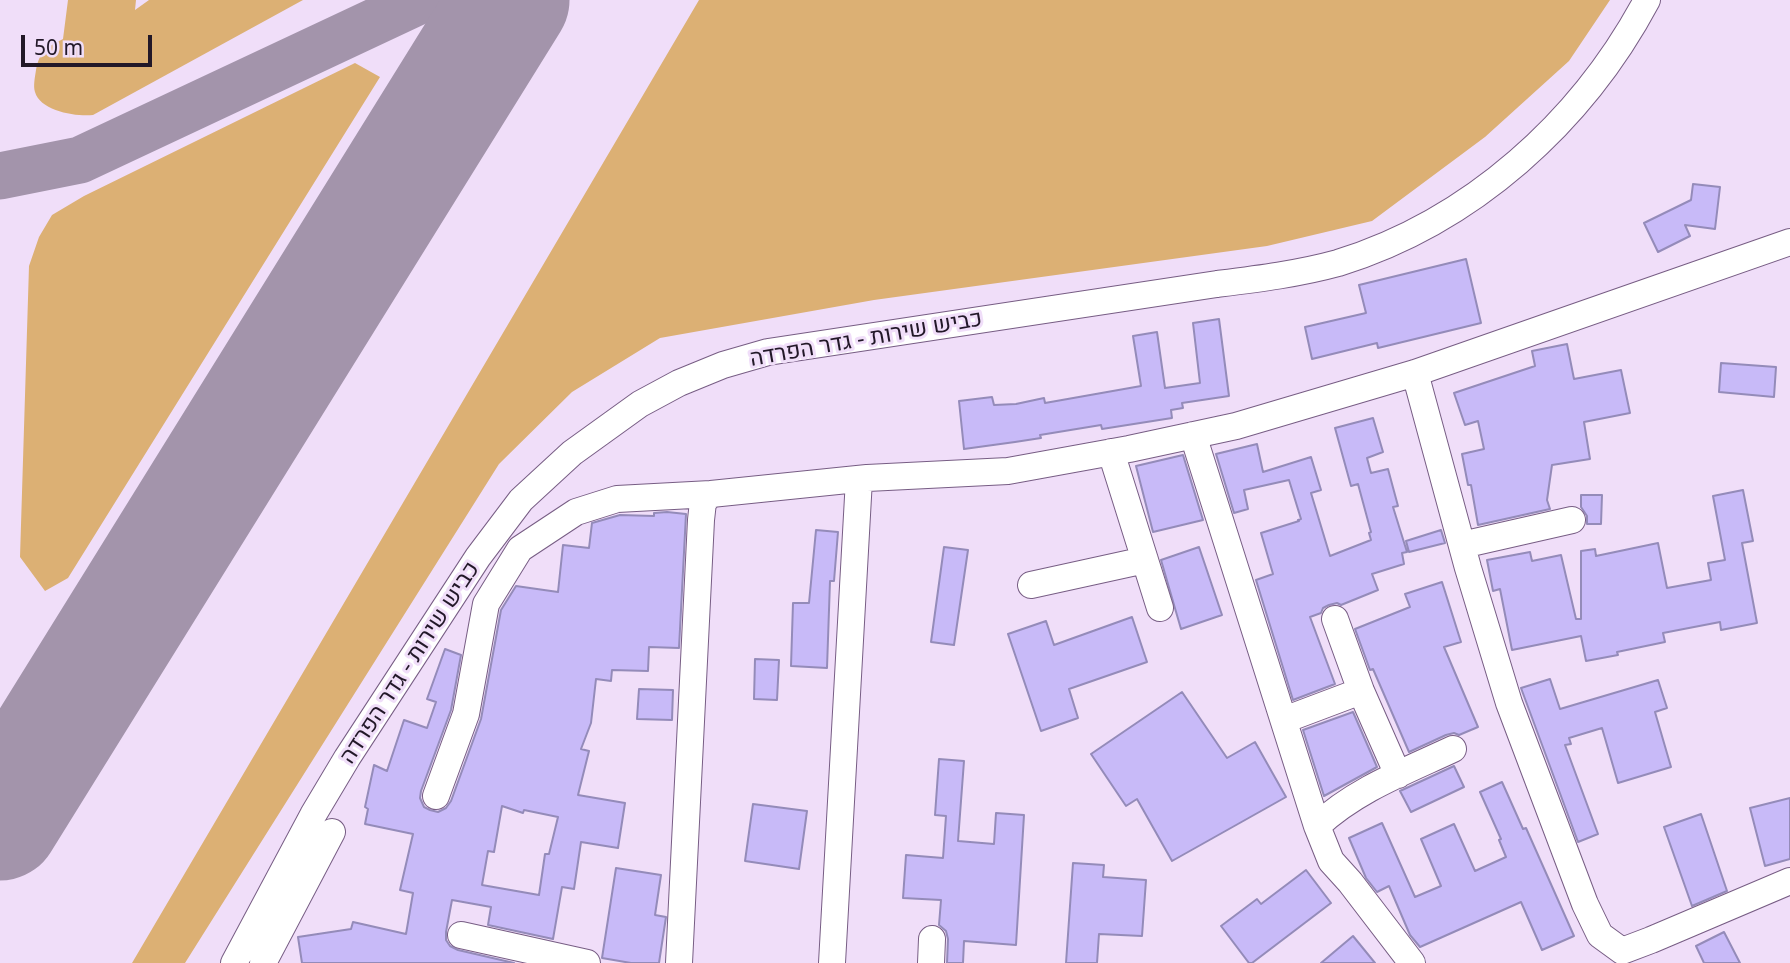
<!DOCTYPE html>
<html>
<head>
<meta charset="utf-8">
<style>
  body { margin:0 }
  #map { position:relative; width:1790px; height:963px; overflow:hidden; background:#f0def9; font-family:"Noto Sans",sans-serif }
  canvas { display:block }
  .scale { position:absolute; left:21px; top:35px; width:131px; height:32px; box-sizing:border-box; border:4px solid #221828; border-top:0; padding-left:9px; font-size:21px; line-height:24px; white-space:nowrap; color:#221828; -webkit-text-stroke:5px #f0def9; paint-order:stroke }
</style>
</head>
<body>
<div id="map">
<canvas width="1790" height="963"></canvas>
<div class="scale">50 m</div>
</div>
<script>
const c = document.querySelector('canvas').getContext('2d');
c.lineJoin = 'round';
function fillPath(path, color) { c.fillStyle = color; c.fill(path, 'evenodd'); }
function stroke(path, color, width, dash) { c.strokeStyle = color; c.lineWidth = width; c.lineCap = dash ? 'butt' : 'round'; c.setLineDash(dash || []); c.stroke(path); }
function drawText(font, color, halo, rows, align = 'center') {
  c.font = font + ' "Noto Sans",Heebo,sans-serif'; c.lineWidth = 6; c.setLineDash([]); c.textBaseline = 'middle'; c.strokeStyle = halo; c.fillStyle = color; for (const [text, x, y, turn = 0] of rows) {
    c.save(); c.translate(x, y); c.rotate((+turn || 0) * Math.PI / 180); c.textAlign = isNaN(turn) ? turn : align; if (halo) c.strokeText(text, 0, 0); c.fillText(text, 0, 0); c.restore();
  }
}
fillPath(new Path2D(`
  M68,0h68l-1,10 14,-10h154l-210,115c-16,2 -53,-4 -58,-23 -2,-6 0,-15 1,-22 4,-20 11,-23 27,-31z
  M699,0h911l-41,61 -84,76 -113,84 -105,25 -393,54 -214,38 -88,54 -73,72 -314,499h-53z
  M355,63l25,14 -312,501 -23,13 -25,-34 9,-291 10,-29 13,-22 32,-19z`), '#dcb074');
stroke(new Path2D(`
  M0,176l80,-16 341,-160`), '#a394ab', 47);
stroke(new Path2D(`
  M0,821l510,-821`), '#a394ab', 119);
const building = new Path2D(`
  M1693,184l27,3 -5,42 -30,-4 5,11 -32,16 -14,-29 47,-23z
  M1466,259l15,64 -103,25 -1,-5 -65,16 -7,-32 61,-14 -7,-28z
  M1219,319l10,77 -47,7 1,5 -12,2 1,8 -70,11 -1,-4 -61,10 1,3 -26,4 -51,7 -5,-48 33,-4 2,8 22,-1 28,-6 1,5 96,-17 -8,-50 24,-4 8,56 35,-5 -7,-60z
  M1567,344l7,35 47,-9 9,43 -46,9 6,37 -38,6 -5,35 3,9 -72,16 -7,-40h-3l-6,-31 22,-5 -6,-28 -13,4 -11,-32 81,-27 -3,-15z
  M1721,363l55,4 -2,30 -55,-5z
  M1373,418l10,34 -16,6 4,15 17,-4 10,37 -5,1 14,45 -5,1 2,11 -32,10 6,16 -37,15 -4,-2 -8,2 -6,3 -2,5 -11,4 25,67 -42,16 -37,-120 17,-6 -12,-41 38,-12 -1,-1 3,-1 -12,-39 -45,10 4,19 -14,4 -18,-59 41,-10 6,28 48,-15 10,33 -10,3 19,63 41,-16 -2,-7 2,-1 -13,-48 -7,2 -16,-58z
  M1183,455l20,65 -50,12 -17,-66z
  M1743,490l10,51 -11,2 15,80 -36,7 -1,-8 -57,11 2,9 -48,10 1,3 -32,6 -5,-25 -69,14 -12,-61 -7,2 -6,-31 43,-8 2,9 29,-6 15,64h5v-68l14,-2 1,7 62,-13 9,45 44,-8 -3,-17 17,-3 -12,-64z
  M1581,495h21l-1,29h-14v-8l-6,-9z
  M667,512l19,2 -7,134 -30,-1 -1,24 -36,-1 -1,11 -15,-2 -5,44 -10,26 8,2 -11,44 47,8 -7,45 -37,-6 -7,47 -12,-2 -9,52 -65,-14 3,-18 -39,-7 -6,32v8l4,6 8,4 56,13h-212l-4,-26 53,-8 2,-7 53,12 7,-41 -13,-3 13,-56 -48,-10 3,-15 -3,-2 9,-42 13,6 17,-51 23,8 9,-26 -9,-3 18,-50 16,6 -10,55 -30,81 -1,7 4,9 6,3 8,2 8,-4 5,-7 30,-82 20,-109 15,-24 42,6 5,-47 26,3 3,-25 28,-8 34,1v-3zM502,806l21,7 1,-3 34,7 -9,37h-4l-6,41 -57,-10 6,-34 6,1z
  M816,530l22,2 -4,49h-4l-3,87 -36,-2 2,-63h16z
  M1441,530l4,13 -36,9 -3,-11z
  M944,547l24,3 -14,95 -23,-3z
  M1199,547l23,68 -41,14 -20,-69z
  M1442,582l19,60 -17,5 34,80 -19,8 -5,-2 -8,2 -37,17 -36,-83 -3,1 -15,-41 55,-22 -5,-13z
  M1132,617l15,45 -78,27 9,29 -37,13 -33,-97 38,-13 8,24z
  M755,659l24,1 -2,40 -23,-1z
  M1550,679l10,30 98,-29 9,28 -12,4 16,55 -53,16 -16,-55 -33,10 2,6 -6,1 33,89 -20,8 -57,-154z
  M639,689l34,1 -1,30 -35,-1z
  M1182,692l45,66 28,-16 31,55 -114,64 -35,-62 -11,7 -35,-52z
  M1353,712l24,55 -53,29 -21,-66z
  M939,759l25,2 -6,80 36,3 2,-31 28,2 -8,130 -52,-4 -1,22h-16l1,-24 -2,-8 -7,-6 2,-25 -38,-2 3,-43 37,3 3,-42 -11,-1z
  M1454,766l10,21 -53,25 -11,-21z
  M1502,782l21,47 3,-1 48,108 -32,14 -21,-48 -101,45 -10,-12 -21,-49 -12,6 -11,-14 -17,-40 33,-15 33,74 26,-11 -20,-47 33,-15 21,47 31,-14 -7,-17 2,-1 -21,-47z
  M1790,798v61l-25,7 -15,-58z
  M753,804l54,7 -8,58 -54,-8z
  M1701,814l26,77 -35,15 -28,-79z
  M1073,863l31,2 -1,12 43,3 -4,56 -43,-2 -2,29h-31z
  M616,868l45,7 -6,40 11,2 -7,46h-28l-29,-5z
  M1306,870l25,33 -79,60h-3l-28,-37 36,-27 4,5z
  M1724,932l16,31h-36l-8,-17z
  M1353,936l22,27h-54z`);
fillPath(building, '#c8baf8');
stroke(building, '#948bb9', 2);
const minor = new Path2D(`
  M1415,373l53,195 41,135 76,201 15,31 22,16 29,-11 139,-59
  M1193,435l124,391 14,35 19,21 62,81
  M1111,452l49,156
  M1462,545l110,-25
  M1031,585l114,-25
  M1335,619l26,72 37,84
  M1284,720l77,-29
  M436,796l30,-82 20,-110 34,-55 56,-37 41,-13 94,-5
  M1317,826c38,-36 89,-55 136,-77
  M461,935l126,28
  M234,963l79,-148 34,-57 131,-201 43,-57 51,-47 68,-49 39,-21 44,-18 45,-13 449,-68c40,-5 81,-10 121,-21 133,-41 244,-141 309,-263
  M263,963l69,-131
  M679,963l22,-443 2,-18 8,-8 156,-16 141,-7 121,-22 107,-23 179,-53 375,-131
  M832,963l27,-484
  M931,963l1,-24`);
stroke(minor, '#775d84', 28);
stroke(minor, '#fff', 26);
drawText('23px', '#221828', '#f0def9', [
  ["כביש שירות - גדר הפרדה",866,339,-10],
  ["כביש שירות - גדר הפרדה",410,663,-57]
]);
</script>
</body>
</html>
